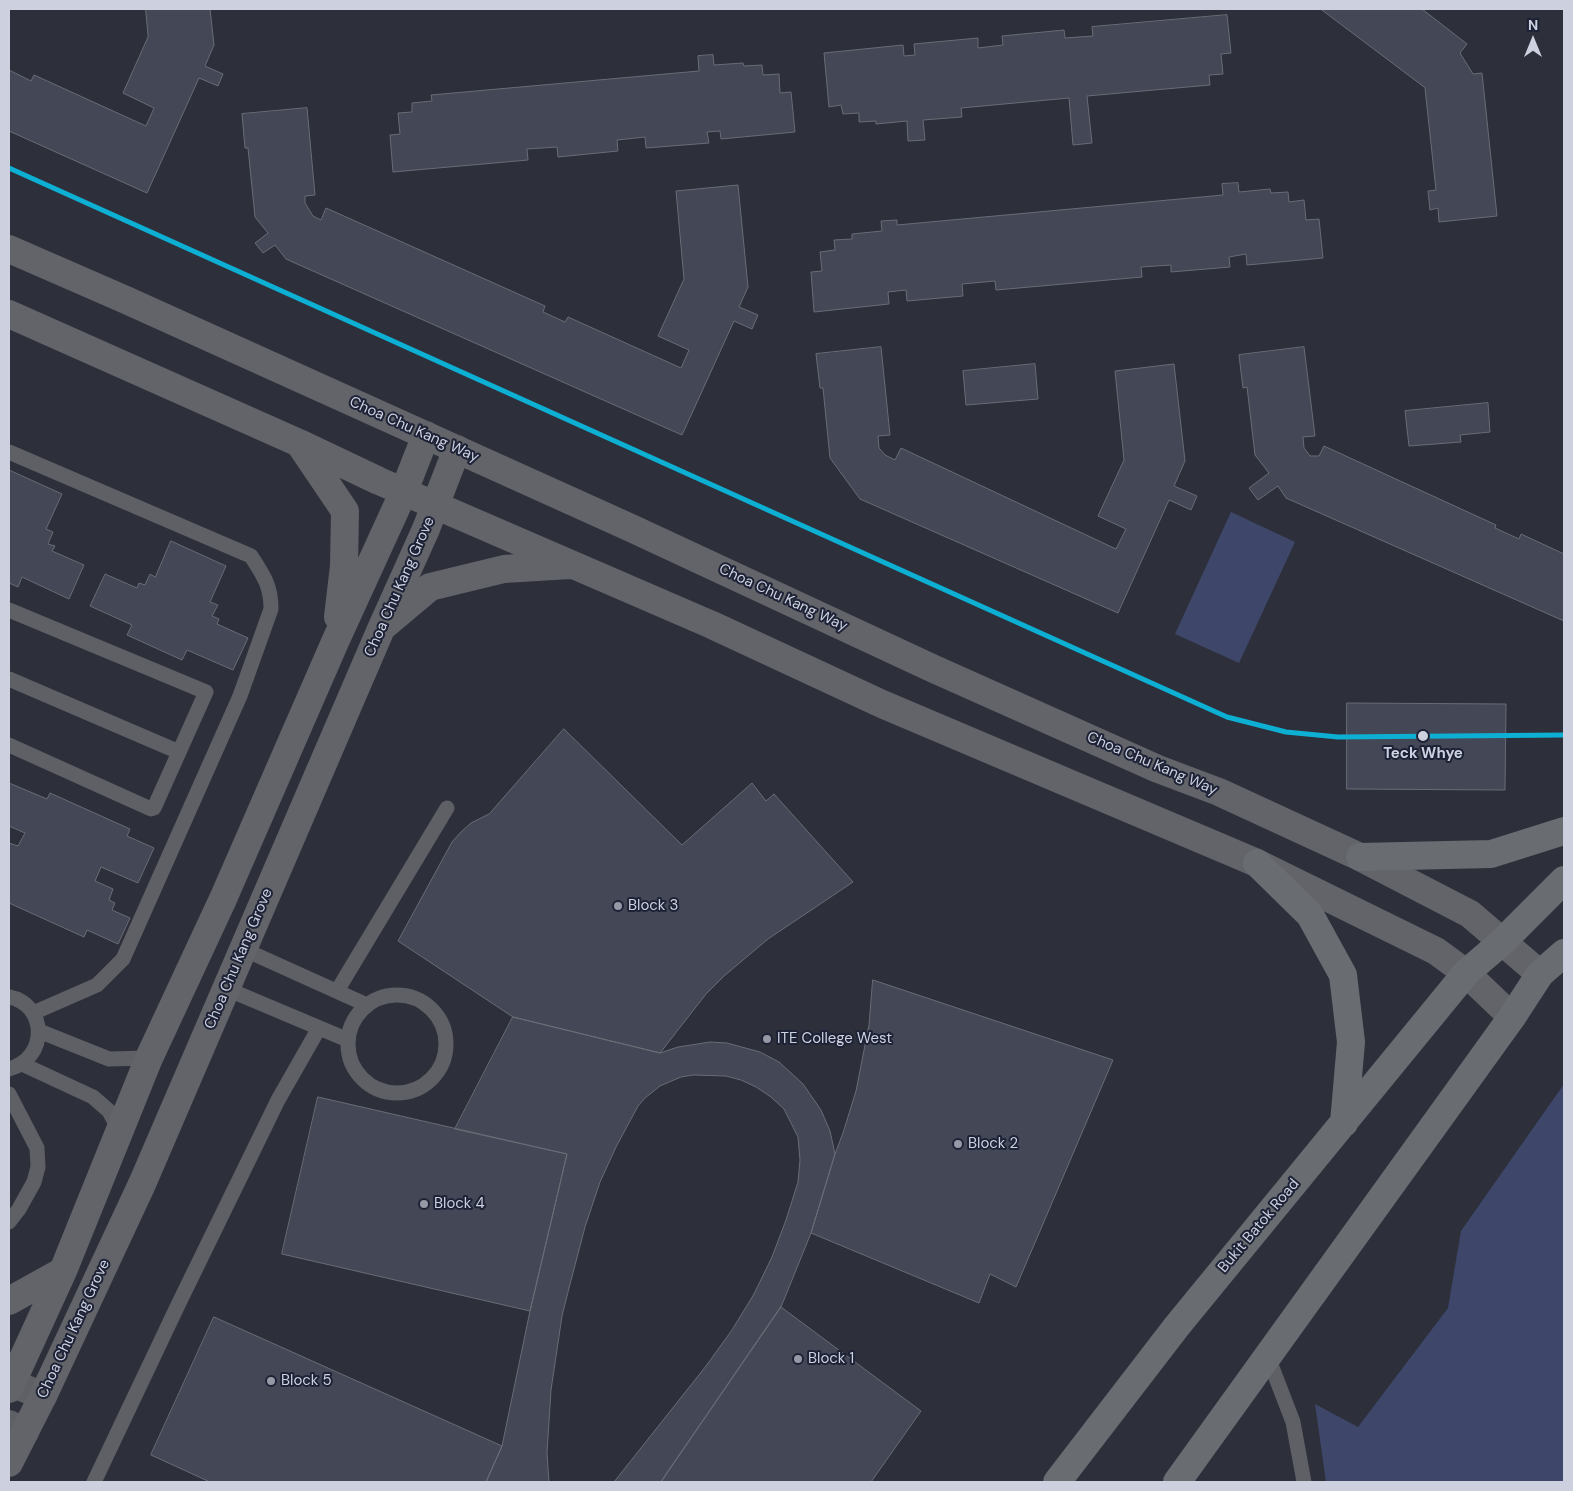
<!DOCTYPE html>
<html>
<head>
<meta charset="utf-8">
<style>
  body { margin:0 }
  #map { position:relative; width:1573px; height:1491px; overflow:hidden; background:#2d303b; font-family:"DM Sans",sans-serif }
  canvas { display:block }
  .frame { position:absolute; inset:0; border:10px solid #cdd1df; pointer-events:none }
  .north { position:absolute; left:1508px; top:15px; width:50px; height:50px; -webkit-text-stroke:4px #1d2236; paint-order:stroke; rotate:0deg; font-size:14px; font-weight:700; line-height:20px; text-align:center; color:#cdd1df }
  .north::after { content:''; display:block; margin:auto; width:18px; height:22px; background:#cdd1df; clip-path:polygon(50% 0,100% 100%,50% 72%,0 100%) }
</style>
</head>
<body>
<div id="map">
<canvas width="1573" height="1491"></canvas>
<div class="frame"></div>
<div class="north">N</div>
</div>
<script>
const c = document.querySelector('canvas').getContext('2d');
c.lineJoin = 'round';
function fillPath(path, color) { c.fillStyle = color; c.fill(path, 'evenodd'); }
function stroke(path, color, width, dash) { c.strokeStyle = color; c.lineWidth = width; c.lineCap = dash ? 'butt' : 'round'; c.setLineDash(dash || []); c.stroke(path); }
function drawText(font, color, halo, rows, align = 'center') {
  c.font = font + ' "DM Sans",sans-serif'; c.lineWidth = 4; c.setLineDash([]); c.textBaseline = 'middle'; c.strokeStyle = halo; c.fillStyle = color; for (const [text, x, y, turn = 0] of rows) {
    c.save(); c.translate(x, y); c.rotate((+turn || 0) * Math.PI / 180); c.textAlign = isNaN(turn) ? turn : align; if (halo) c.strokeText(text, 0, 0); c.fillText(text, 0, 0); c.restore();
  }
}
fillPath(new Path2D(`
  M1231,512l64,30 -56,121 -64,-29z
  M1564,1084v398h-238l-11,-78 43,23 90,-119 13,-77z`), '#3e4769');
const building = new Path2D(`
  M146,9h64l4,36 -9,21 18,8 -5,12 -19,-8 -52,115 -138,-62v-61l22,11 3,-6 112,51 8,-18 -31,-15 25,-56z
  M1321,9h101l45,35 -7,9 13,21 9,-1 15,143 -58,6 -1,-14 -8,2 -2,-19 8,-1 -11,-102z
  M1227,15l4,38 -10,1 2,20 -14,1 1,10 -123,11 5,47 -19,2 -4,-47 -108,10 1,9 -39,3 2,20 -17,1 -1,-20 -31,3v-3l-17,1v-9l-16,1 -2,-9 -12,2 -5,-54 79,-8 1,11 11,-1 -1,-11 64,-6v10l25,-3 -1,-9 62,-6 1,8 28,-2 -1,-9z
  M713,55l1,10 29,-2 1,3 18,-1 1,10 16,-1 1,19 11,-1 4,40 -74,7 -1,-8 -13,1 2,11 -63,5 -1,-11 -28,3 1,11 -60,6 -1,-10 -30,2 1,11 -135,12 -3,-37 10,-1 -2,-21 14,-1v-9l20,-2 -1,-6 268,-24 -1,-15z
  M307,108l8,87 -10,1v7l8,13 8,4 5,-12 219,98 -2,6 22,10 3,-5 113,51 8,-18 -31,-14 26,-57 -8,-88 62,-6 10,102 -9,20 19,8 -6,14 -18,-8 -52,114 -396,-176 -11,-14 -12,8 -8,-10 13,-10 -13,-16 -7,-69h-3l-3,-34z
  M1238,183l1,9 31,-3 1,4 17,-1 1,10 15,-2 2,20 13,-1 4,39 -76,7 -1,-11 -17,3 1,10 -59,5v-7l-30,2 1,10 -146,13 -1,-9 -33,3 1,12 -56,5 -1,-11 -18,2 1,12 -75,8 -3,-40 11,-1 -2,-19 15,-2 -1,-10 18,-1v-5l30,-3 -1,-10 16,-1v5l326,-30 -1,-11z
  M881,347l9,88 -12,1 1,12 6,7 10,5 6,-12 215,101 10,-20 -28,-13 26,-56 -9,-89 59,-7 11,97 -11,25 23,10 -6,14 -22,-10 -51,113 -258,-114 -30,-41 -7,-70h-3l-4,-34z
  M1304,347l11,89 -12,1 1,11 6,8h9l5,-10 172,79 -1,3 24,11 2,-5 43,20v67l-278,-123 -8,-12 -20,14 -9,-12 20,-15 -14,-18 -8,-68 -4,1 -4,-33z
  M1035,364l3,35 -72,6 -3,-34z
  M1488,403l2,29 -30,3 1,7 -52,4 -4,-35z
  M9,470l53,24 -16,35 7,3 -5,12 7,2 -3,5 32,14 -15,34 -47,-22 -4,10 -9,-4z
  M171,541l55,25 -16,36 8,3 -6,11 7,3 -2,5 31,14 -15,32 -46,-20 -5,10 -55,-25 5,-10 -42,-19 15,-32 32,14 2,-5 6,2 5,-11 5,3z
  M1347,703l159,1 -1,86 -158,-1z
  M564,729l118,116 70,-62 14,18 8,-7 79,88 -85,57 -44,37 -18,18 -46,59 -147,-36 -115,-76 54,-99 9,-10 10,-9 18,-9z
  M9,783l38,16 3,-6 80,36 -3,7 27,12 -16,35 -37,-16 -6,14 18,8 -4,11 6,3 -3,7 18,8 -12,26 -31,-14 -3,7 -75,-34v-60l9,3 7,-13 -16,-7z
  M873,980l240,80 -97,227 -26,-13 -11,29 -168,-70 24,-79 8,-21 13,-42 13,-66z
  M513,1017l147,36 18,-6 32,-5 17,1 33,9 19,10 24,22 18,26 9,21 5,23 -24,79 -30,74 -120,175h-47l92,-116 26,-36 22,-36 18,-37 14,-37 12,-38 2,-22 -2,-23 -14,-28 -13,-12 -15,-10 -15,-7 -15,-4 -33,-1 -12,2 -21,9 -15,12 -7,8 -22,41 -16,35 -15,45 -16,61 -7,28 -11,74 -4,63 2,29h-63l16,-36 28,-135 37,-157 -112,-25z
  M318,1097l249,57 -37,157 -248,-57z
  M781,1307l140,104 -50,71h-210z
  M214,1317l288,129 -16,36h-276l-59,-27z`);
fillPath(building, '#444756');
stroke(building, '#696c75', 1);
stroke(new Path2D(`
  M9,452l242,104c12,19 20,29 20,53l-31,87 -117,263 -26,26 -64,28
  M9,610l197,82 -52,116 -3,1 -142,-64
  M9,679l170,73
  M243,949l124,56
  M227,989l121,51
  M337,991l110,-183
  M348 1044a49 49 0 1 1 98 0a49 49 0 1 1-98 0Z
  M9,997c38,7 40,61 0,72
  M39,1031l70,28 40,-1
  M22,1064l71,33 16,14 10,19
  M9,1094l28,54 1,19 -4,15 -15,27 -10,13
  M1268,1357l25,65 11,60
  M94,1482l84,-177 100,-205 41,-72`), '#5e6065', 15);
stroke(new Path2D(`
  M9,1382l34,14
  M9,1424l16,8`), '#5e6065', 28);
stroke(new Path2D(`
  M9,249l117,51 505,228 303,141 224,100 61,23 141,65 110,57 70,60
  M9,314l290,129 80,38 333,144 170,79 375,159 179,88 30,22 46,44
  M299,443l46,68 -1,55 -6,51
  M386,624l44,-37 74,-18 66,-4
  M9,1301l54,-30
  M9,1389l54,-118 86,-213 74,-159 112,-257 69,-151 22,-56
  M9,1463l34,-67 99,-212 239,-555 45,-100 31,-80`), '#626469', 28);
stroke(new Path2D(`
  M1360,857l131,-3 73,-23
  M1257,863l53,52 33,60 8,67 -7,81
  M1057,1482l120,-156 289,-353 36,-31 62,-62
  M1177,1482l335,-465 28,-43 24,-21`), '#696c71', 28);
stroke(new Path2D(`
  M9,168l1218,549 59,15 52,5 226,-2`), '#0dafd3', 5);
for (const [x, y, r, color] of [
  [1423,736,6,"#cdd1df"],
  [618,906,5,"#9599a6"],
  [767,1039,5,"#9599a6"],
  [958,1144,5,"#9599a6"],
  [424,1204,5,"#9599a6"],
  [798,1359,5,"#9599a6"],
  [271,1381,5,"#9599a6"]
]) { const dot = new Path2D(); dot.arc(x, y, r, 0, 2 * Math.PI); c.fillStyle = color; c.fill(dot); stroke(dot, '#1d2236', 2); }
drawText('15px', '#cdd1df', '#1d2236', [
  ["Choa Chu Kang Way",414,430,24],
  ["Choa Chu Kang Grove",400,587,-66],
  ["Choa Chu Kang Way",783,598,25],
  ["Choa Chu Kang Way",1152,764,23],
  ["Choa Chu Kang Grove",239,959,-67],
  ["Bukit Batok Road",1259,1226,-50],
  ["Choa Chu Kang Grove",74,1329,-65]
]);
drawText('bold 15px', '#cdd1df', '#1d2236', [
  ["Teck Whye",1423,754]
]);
drawText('15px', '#cdd1df', '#1d2236', [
  ["Block 3",628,906],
  ["ITE College West",777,1039],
  ["Block 2",968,1144],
  ["Block 4",434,1204],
  ["Block 1",808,1359],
  ["Block 5",281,1381]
], 'left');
</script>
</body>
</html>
